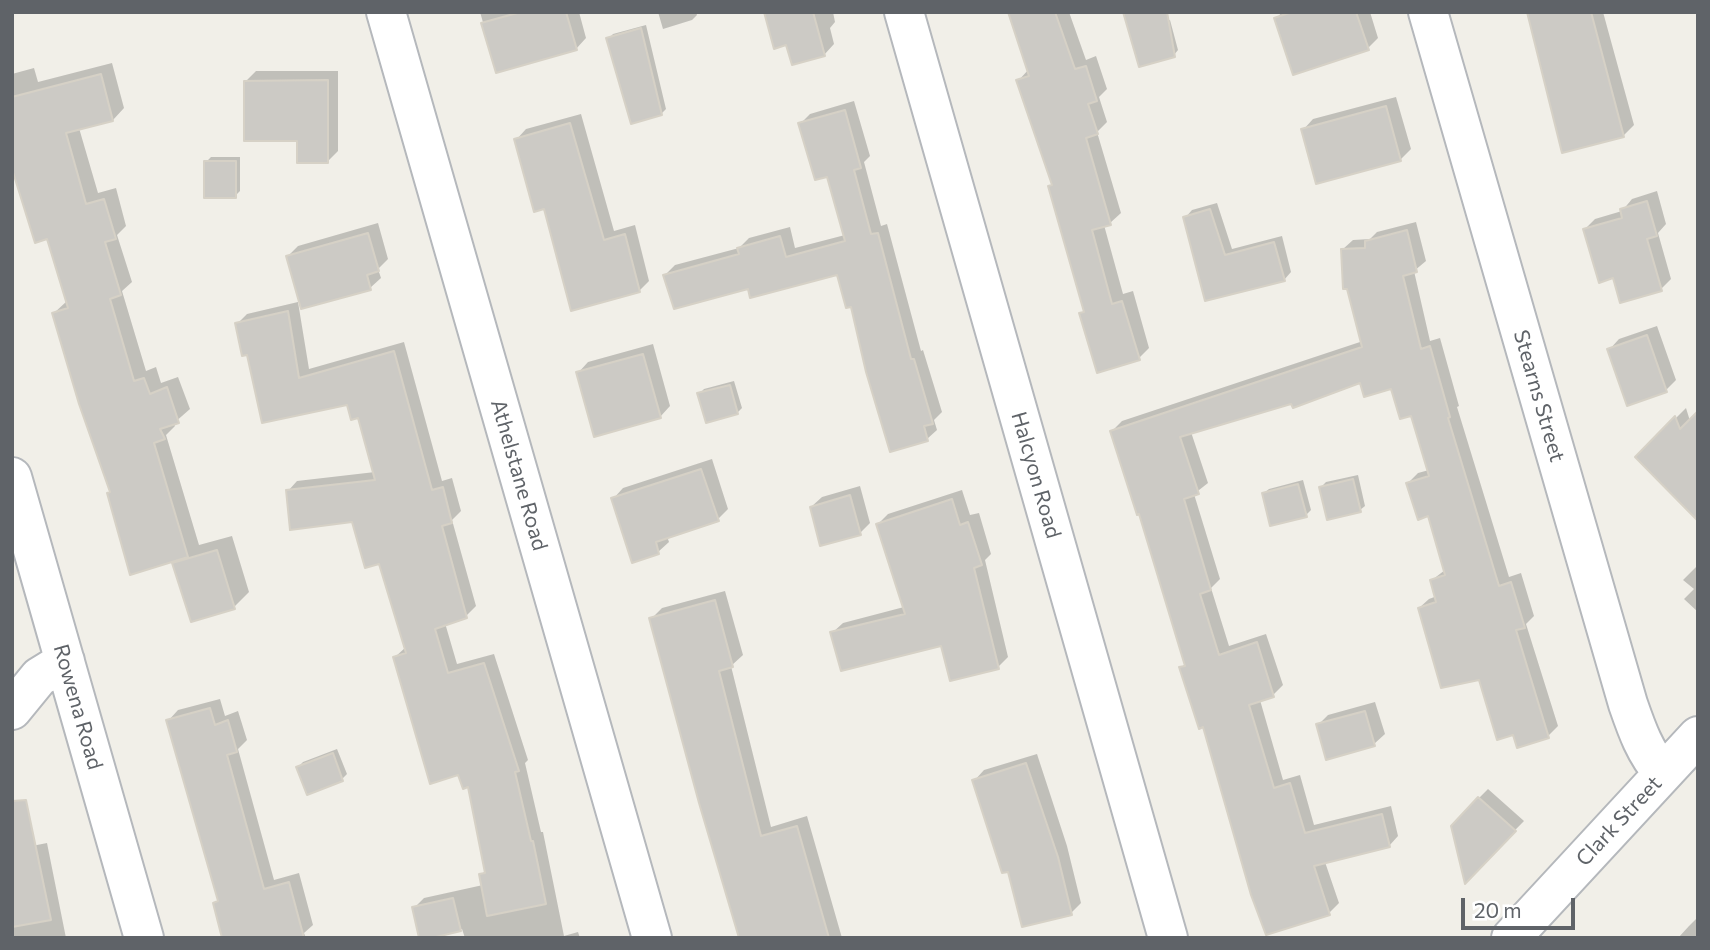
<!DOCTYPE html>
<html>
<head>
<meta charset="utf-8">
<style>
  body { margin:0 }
  #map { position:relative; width:1710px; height:950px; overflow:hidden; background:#f1efe8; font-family:Commissioner,sans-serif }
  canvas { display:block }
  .frame { position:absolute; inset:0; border:14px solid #5f6368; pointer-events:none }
  .scale { position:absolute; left:1461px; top:898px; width:114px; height:32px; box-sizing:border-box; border:4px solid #5f6368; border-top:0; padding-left:9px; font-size:21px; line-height:24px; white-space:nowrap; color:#5f6368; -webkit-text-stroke:5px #fff; paint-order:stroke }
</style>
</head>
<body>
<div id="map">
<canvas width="1710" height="950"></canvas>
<div class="frame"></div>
<div class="scale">20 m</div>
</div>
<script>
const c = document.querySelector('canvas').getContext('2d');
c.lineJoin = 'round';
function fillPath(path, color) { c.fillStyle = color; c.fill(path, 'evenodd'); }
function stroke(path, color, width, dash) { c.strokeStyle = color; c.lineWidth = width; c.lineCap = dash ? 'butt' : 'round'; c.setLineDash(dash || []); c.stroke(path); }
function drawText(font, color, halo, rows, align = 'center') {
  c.font = font + ' Commissioner,sans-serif'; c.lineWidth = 6; c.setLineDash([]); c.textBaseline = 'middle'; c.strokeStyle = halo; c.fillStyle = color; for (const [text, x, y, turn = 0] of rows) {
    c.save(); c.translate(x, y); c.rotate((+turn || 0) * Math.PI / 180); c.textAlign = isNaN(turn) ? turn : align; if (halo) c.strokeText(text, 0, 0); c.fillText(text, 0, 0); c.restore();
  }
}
fillPath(new Path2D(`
  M480,12h99l7,26 -10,11 -79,22z
  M658,12h38l1,3 -5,5 -29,9z
  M766,12h67l2,10 -5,6 4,16 -10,11 -36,-12z
  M1009,12h60l17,48 10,-4 11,33 -8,8 8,25 -10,10 24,81 -11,10 -6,2 19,69 10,-3 16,57 -10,10 -58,-44 4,-4 -35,-123 3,-3 -35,-103 11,-12z
  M1282,12h88l8,26 -10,10 -92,-29z
  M1529,12h74l31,113 -11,11z
  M1170,20l8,30 -4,5 -38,-25z
  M646,25l20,84 -5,5 -53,-75 5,-5z
  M112,63l12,45 -11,12 -34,8 19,65 18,-5 10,38 -9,9 15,47 -10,9 24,80 10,-4 5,16 17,-6 12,32 -16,14 1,3 -9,9 33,110 33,-9 17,56 -15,15 -60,-44 6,-5 -68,-67 -58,-178 13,-12 -19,-64 -36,-80v-83l22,-6 4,14z
  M256,71h82v80l-10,10 -30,-22 -53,-57z
  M1396,97l15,52 -11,11 -97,-30 10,-11z
  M854,101l16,55 -6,6 17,64 6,-2 34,127 2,-1 19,62 -8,8 3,10 -10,9 -88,-166 -90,13 -84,-11 10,-10 64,-17 10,-10 41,-11 5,21 50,-13 -17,-60 -28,-51 10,-10z
  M581,114l33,117 21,-6 14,56 -10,10 -94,-84 -29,-67 10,-11z
  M211,157h29v34l-5,5 -29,-34z
  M1657,191l9,33 -8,9 13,46 -10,10 -47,-13 -29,-47 10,-10 27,-8 10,-12z
  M1217,203l15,46 50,-13 9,36 -7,8 -78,19 -21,-81 7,-8z
  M1416,222l10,39 -12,10 16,70 10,-3 19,68 -2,1 52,170 12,-4 13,43 -8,8 32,102 -10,10 -33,-3 -35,-55 -61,-70 10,-9 8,-3 -5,-16 13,-10 -16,-56 -21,-31 10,-10 11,-3 -17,-57 -19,-26 -32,-6 -170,51 17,51 -14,11 26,85 -9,9 18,58 37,-12 17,51 -10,10 -13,5 23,80 17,-5 14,50 77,-19 7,30 -9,10 -64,16 14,41 -10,10 -62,20 -63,-208 -23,-57 5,-5 -45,-151 -29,-81 10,-10 241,-80 -20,-92 10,-9 17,-1 7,-7z
  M378,223l10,36 -10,10 3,9 -11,10 -82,-32 10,-10z
  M298,302l11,67 95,-27 38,139 10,-3 9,33 -9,9 24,86 -10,10 -21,7 12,41 37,-10 34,106 -3,3 16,69h2l21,104 14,-4 2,6h-115l-3,-9 -37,9 -11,-30 10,-10 59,-13 -2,-10 5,-5 -17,-85 -9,-12 -65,-116 11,-10 -25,-85 -28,-41 -65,-30 9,-10 78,-9 -15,-56 -12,-13 -99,-50 -12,-29 10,-10z
  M1657,326l19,54 -10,10 -57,-40 10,-11z
  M653,344l17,62 -10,11 -82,-44 10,-11z
  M734,381l8,27 -5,5 -38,-19 5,-5z
  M1686,408l4,13 8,98 -61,-62z
  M712,459l16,50 -10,10 -51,17 2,6 -11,10 -45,-53 10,-11z
  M1358,475l7,31 -5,4 -39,-23 5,-5z
  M1303,480l8,30 -5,5 -42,-22 5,-4z
  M860,486l10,37 -10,10 -49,-26 11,-10z
  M962,490l8,25 9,-2 12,41 -6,6 23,97 -10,10 -56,-23 -110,-11 11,-10 61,-16 -26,-83 10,-10z
  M1698,565v47l-14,-13 10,-10 -11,-9z
  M725,591l18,64 -12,11 40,161 36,-11 35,122h-97l-94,-319 11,-11z
  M220,699l5,17 13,-5 9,29 -9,9 36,131 25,-7 14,52 -9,8 2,5h-71l-21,-35 5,-4 -51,-178 10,-11z
  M1375,702l10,32 -11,10 -56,-19 10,-10z
  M337,749l10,25 -5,5 -44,-12 5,-5z
  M1037,754l30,92 14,57 -10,10 -62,-43 -35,-89 10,-11z
  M1488,789l36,32 -58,59 13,-82z
  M47,843l19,95h-54v-88z
  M1698,917v21h-20l11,-12z`), '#0003');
const building = new Path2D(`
  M521,12h45l11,38 -81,23 -15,-50z
  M764,12h49l12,44 -33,9 -6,-20 -12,4z
  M1008,12h47l20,57 11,-3 11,35 -9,3 10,30 -12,4 25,87 -19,5 20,74 10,-3 18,59 -43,13 -18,-60 5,-1 -36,-126 4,-1 -36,-105 13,-4z
  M1123,12h44l8,45 -36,10z
  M1292,12h64l13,38 -76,25 -19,-57z
  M1527,12h64l33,125 -62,16z
  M641,28l21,87 -31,9 -25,-86z
  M101,74l12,47 -47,12 20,71 18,-5 12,40 -11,3 16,53 -11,4 24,82 10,-3 6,16 17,-7 12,36 -19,6 5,10 -11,4 34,114 -58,18 -23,-82 3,-1 -31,-88 -27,-91 16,-5 -21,-69 -12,4 -23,-74v-72z
  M328,80v83h-31v-22h-53v-60z
  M1386,106l15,55 -85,23 -15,-55z
  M845,110l16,58 -7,2 17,64 7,-1 33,126h3l19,65 -9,2 4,15 -38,11 -24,-80 -15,-65 -5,1 -9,-33 -87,23 -2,-9 -74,20 -11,-34 76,-21 -2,-6 43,-12 6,21 59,-16 -18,-64 -12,3 -17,-57z
  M570,123l34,117 21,-6 15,58 -69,19 -27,-102 -10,3 -20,-73z
  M204,161h32v37h-32z
  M1647,201l10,35 -10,3 15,52 -42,12 -7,-25 -14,5 -16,-54 39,-11 -2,-9z
  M1210,209l15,46 49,-13 11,39 -80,20 -22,-84z
  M1407,230l10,42 -14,4 18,73 9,-3 20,71 -2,1 51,168 12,-4 14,46 -9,2 33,108 -32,10 -4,-13 -16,5 -18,-60 -38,8 -23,-80 18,-6 -6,-22 15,-5 -17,-59 -10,4 -12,-37 23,-7 -18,-60 -11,3 -9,-30 -27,8 -4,-14 -67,25 -2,-4 -111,33 19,57 -15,5 27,91 -11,4 19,61 38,-13 17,55 -25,8 25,83 16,-5 15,50 77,-19 8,33 -76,19 16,49 -64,20 -15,-40 -48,-168 -4,2 -20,-62 6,-1 -46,-152 -2,1 -27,-84 252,-84 -15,-58h-4l-2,-40 24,-1v-7z
  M368,233l11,38 -12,4 4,15 -70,19 -15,-53z
  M288,311l11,67 95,-27 38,139 11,-3 9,36 -10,3 25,92 -32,11 13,44 36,-10 35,108 -4,1 16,69h2l13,63 -59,12 -8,-42 6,-1 -17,-86 -5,2 -5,-14 -28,9 -37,-127 13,-4 -27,-89 -14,4 -13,-46 -62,8 -4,-40 89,-10 -17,-62 -7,2 -4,-15 -85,18 -15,-68 -5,1 -7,-33z
  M1647,335l20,57 -40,14 -20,-57z
  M643,354l18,64 -67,19 -18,-65z
  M730,385l8,29 -32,9 -9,-30z
  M1698,411v110l-63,-64 40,-41 5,13z
  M701,469l18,52 -63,21 3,12 -27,9 -21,-65z
  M1353,479l8,33 -34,8 -8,-33z
  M1298,484l9,33 -37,9 -8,-33z
  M850,495l11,40 -41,11 -10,-39z
  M952,499l8,26 8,-3 14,43 -8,3 25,101 -49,12 -9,-35 -100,25 -11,-39 75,-18 -29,-90z
  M217,550l18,59 -44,13 -19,-59z
  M715,600l18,67 -14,4 42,165 36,-10 32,112h-90l-40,-135 -50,-185z
  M210,708l5,17 13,-5 9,32 -10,3 37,134 25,-7 15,56h-82l-9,-35 5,-2 -52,-181z
  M1365,711l10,35 -49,14 -10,-36z
  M333,753l10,28 -36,14 -11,-28z
  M1026,763l32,94 14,58 -50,12 -14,-55 -6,1 -30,-93z
  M1478,797l38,34 -51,53 -14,-58z
  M26,800l25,120 -39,7v-126z
  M453,898l8,33 -29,7h-13l-7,-31z`);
fillPath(building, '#cccac5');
stroke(building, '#d6d1c6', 2);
const minor = new Path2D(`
  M386,12l266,926
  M904,12l264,926
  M1428,12l200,692c9,26 17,49 35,69
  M12,477l132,461
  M12,710l27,-33 26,-16
  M1511,938l187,-202`);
stroke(minor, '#b5b8bc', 42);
stroke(minor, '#fff', 38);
drawText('21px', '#5f6368', '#fff', [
  ["Stearns Street",1539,396,74],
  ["Athelstane Road",519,475,74],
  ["Halcyon Road",1036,475,74],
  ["Rowena Road",78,707,74],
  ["Clark Street",1619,821,-47]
]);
</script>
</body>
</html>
